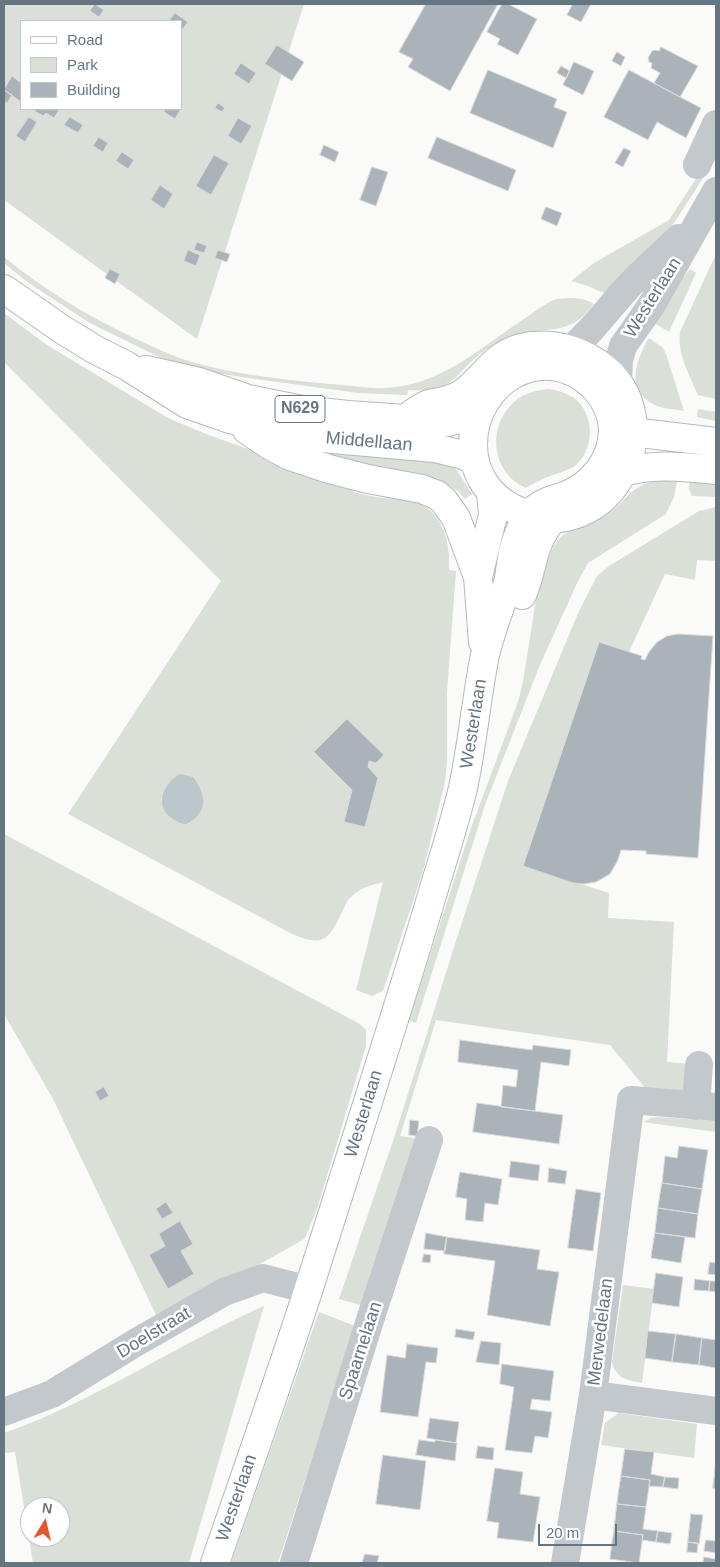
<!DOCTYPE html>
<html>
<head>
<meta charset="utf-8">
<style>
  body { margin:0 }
  #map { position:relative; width:720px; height:1567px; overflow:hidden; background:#fafaf8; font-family:Helvetica,sans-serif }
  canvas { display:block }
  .frame { position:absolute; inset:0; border:5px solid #657683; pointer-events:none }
  .legend { position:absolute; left:20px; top:20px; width:162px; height:90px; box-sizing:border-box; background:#fff; border:1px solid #c1c8cd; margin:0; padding:6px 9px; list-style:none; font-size:15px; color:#657683 }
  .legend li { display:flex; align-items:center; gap:10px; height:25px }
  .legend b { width:25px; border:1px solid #c1c8cd }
  .north { position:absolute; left:20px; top:1497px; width:50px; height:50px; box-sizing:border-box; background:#fff; border:1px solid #c1c8cd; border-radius:50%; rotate:9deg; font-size:14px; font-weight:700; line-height:20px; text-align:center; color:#657683 }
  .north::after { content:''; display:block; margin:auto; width:18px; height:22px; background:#e4572e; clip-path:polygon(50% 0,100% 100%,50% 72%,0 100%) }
  .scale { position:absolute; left:538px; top:1524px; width:79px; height:22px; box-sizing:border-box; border:2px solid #657683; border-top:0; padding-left:6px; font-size:15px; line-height:18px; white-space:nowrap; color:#657683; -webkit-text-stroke:4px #fff; paint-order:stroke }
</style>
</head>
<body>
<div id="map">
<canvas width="720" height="1567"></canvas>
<div class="frame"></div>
<ul class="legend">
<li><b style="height:6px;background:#fff"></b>Road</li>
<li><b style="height:14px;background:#dadfd7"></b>Park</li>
<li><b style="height:14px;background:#aab3b9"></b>Building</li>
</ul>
<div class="north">N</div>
<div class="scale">20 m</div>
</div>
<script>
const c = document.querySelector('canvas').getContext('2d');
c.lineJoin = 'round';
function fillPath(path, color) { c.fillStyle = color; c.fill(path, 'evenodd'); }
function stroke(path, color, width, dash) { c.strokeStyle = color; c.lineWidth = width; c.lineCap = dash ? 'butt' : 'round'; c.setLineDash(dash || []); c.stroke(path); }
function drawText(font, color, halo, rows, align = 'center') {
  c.font = font + ' Helvetica,sans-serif'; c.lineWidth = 5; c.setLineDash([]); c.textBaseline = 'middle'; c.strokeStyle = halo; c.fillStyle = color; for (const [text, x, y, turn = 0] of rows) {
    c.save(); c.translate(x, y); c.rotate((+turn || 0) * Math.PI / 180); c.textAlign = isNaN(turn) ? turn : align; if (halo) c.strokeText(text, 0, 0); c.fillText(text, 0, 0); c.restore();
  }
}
fillPath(new Path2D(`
  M4,4h300l-107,335 -193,-139zM21,21h160v88h-160z
  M716,143v15l-42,65 -11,15 -55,57 -20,-9 -17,-5 23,-18 75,-43 32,-49z
  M716,254v145l-18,-4c-8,-19 -21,-41 -18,-63z
  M4,257c39,32 82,58 128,80 21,10 44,21 67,27 56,15 115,18 173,24 62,3 101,-35 149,-67 11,-7 21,-16 33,-21 11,-3 29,-3 40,4 -25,34 -47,21 -80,32 -11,4 -24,10 -34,18 -17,13 -26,32 -49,36 -7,1 -15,0 -23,0l-1,5 -49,-2 -102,-14 -61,-9 -32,-11 -75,-37 -62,-41 -22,-18z
  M690,269l6,4 -27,59 -18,-11 18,-27z
  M4,313l43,32 121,73 38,16 148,53 -1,5c10,2 20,5 31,6 10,2 21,1 31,4 28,8 36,43 34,68l7,1 -9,121v69l-2,21 -22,89 -40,120 -11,5 -16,-6 27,-108c-11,3 -24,6 -32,15 -4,3 -6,9 -8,13 -15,31 -19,38 -53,23l-222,-119 153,-233 -217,-219zM161,799l39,14 -12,11 -25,-19z
  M649,338l14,10 3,6 18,57c-10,-2 -22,-2 -31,-7 -29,-15 -16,-46 -4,-66z
  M549,389c9,1 17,4 25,9 21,16 21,51 1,68 -8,5 -17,7 -25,10 -8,3 -17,7 -24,12 -33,-14 -39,-57 -16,-82 10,-12 25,-16 39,-17z
  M698,409l18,3v9l-19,-4z
  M330,450l104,10 18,6 4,3 16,25 -7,5 -7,-8 -15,-8 -114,-23z
  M690,476l26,3v18l-24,-1 -3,-7z
  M661,480l16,1 -3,16 -8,17 -78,49 -10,18 -39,86 -54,138 -69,218 -7,-3 62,-192 47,-126 5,-20 19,-121 5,1c4,-11 7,-19 16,-27 12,-8 27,-10 40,-18 24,-14 24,-32 58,-37z
  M716,507v54l-19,-1 -2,20 -30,-6 -36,78 -30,-10 -76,224 86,27 -1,25 66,4 -7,140 24,2 -10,35 -30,-4 -41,-50 -174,-25 -36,116 21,3 -60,166 -22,-6 55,-161 61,-194 53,-163 71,-170 18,-35 12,-10 90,-55z
  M4,834l356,190 6,6v16l-48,160 -11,28 -3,5 -26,15 -120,65 -105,-220 -49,-85z
  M658,1117l58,4v11l-73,-10 8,-4z
  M623,1285l31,4 -12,94c-15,-3 -26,-4 -30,-21z
  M264,1306l-75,257h-156l-18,-111 -11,1v-20c91,-32 172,-88 260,-127zM30,1507h30v30h-30z
  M319,1312l36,14 -77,237h-47z
  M619,1413l78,11 -3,34 -93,-13 4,-22z`), '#dadfd7');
fillPath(new Path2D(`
  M180,774l13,3c13,17 16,35 -6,47 -6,0 -9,-2 -14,-5 -20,-12 -10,-36 7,-45z`), '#bbc7cb');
const building = new Path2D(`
  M95,4l9,6 -5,7 -9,-6z
  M426,4h72l-48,87 -42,-24 5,-8 -14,-7z
  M502,4h6l29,15 -19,36 -21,-11 3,-5 -13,-7z
  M573,4h18l-10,18 -14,-7z
  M175,13l13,9 -7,9v-10h-12z
  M277,45l27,17 -12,19 -27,-17z
  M661,47l37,19 -18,31 -26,-14 6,-10 -9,-5 1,-5 -3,-1 -1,-4 4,-7 3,-1 4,1z
  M617,52l8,5 -4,9 -9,-5z
  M574,62l20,9 -11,24 -20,-10z
  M241,63l15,10 -7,11 -15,-10z
  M561,66l9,5 -4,7 -9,-5z
  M488,70l69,29 -3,8 13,5 -14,36 -83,-35z
  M629,70l72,38 -15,30 -29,-16 -9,18 -44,-23z
  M12,76l9,7v19l-17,-12z
  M4,90l8,5 -5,8 -3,-2z
  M218,103l7,5 -3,4 -7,-4z
  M34,109h22l3,1 -5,8 -8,-5 -3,3 -10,-6z
  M166,109h15l-6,10 -11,-7z
  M29,117l8,5 -12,20 -9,-6z
  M70,117l13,8 -5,8 -14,-8z
  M238,118l14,8 -11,18 -13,-8z
  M99,137l9,6 -5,9 -10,-6z
  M437,137l79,33 -8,21 -80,-33z
  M324,145l15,7 -4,10 -15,-7z
  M624,148l7,3 -8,16 -8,-4z
  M122,152l12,8 -6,9 -12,-8z
  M214,155l15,8 -18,32 -15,-9z
  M372,167l16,5 -12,34 -16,-6z
  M160,185l13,9 -9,15 -13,-9z
  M546,207l16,6 -5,13 -16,-7z
  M197,242l10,4 -3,7 -10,-3z
  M188,250l12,5 -4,11 -12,-5z
  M218,250l12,4 -3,8 -12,-4z
  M110,269l10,5 -5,10 -10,-6z
  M678,634l35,2 -15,222 -52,-4v-3l-25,-1 -3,10 -8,14 -14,8 -12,2 -11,-1 -50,-17 76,-224 43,14 -1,3 4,1 4,-8 8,-10 10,-6z
  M347,719l37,36 -8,8 -7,-2 -1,6 10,11 -13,49 -21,-5 8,-32 -38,-38z
  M460,1040l72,10 1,-5 38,5 -2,16 -28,-4 -6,49 -34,-4 2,-22 13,2 2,-17 -60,-8z
  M104,1087l5,9 -9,5 -5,-9z
  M477,1103l86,12 -4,29 -86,-12z
  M410,1120l9,1 -2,15 -8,-1z
  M679,1146l29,4 -6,39 -40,-6 3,-27 12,2z
  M511,1161l29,4 -2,16 -29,-4z
  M549,1168l18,3 -2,13 -17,-2z
  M460,1172l42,7 -4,26 -13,-2 -2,19 -18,-2 2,-21 -11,-2z
  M662,1183l40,6 -4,25 -40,-6z
  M576,1189l25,4 -8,58 -25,-3z
  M166,1202l7,11 -11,6 -6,-10z
  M658,1208l40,6 -3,24 -40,-5z
  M180,1221l13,23 -12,7 13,23 -26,15 -19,-34 16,-9 -6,-12z
  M426,1233l21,4 -2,14 -21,-2z
  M655,1233l30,4 -4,26 -30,-5z
  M447,1237l93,13 -3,19 22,3 -9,54 -63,-11 8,-54 -51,-7z
  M424,1254l7,1 -1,8 -8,-1z
  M710,1262l6,1v12l-8,-1z
  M656,1273l27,4 -4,30 -27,-4z
  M695,1279l15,2 -1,10 -15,-1z
  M710,1281h6v11l-7,-1z
  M456,1329l19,3 -2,8 -18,-3z
  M648,1331l28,3 -4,28 -27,-4z
  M676,1334l26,4 -3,27 -27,-3z
  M702,1338l14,2v28l-17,-3z
  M481,1341l20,2 -2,22 -23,-3z
  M407,1344l31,4 -2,15 -10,-1 -8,55 -38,-5 7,-57 18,3z
  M502,1364l52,7 -4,30 -18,-2 -2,10 22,3 -4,26 -13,-2 -3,17 -27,-3 9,-63 -14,-3z
  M430,1418l29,4 -3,21 -29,-5z
  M419,1440l16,2v-2l22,3 -2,18 -39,-6z
  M478,1446l16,2 -1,12 -17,-2z
  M625,1449l29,3 -3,22 14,3 -2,10 -14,-1 1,-6 -29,-4z
  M383,1455l43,6 -6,49 -44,-6z
  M716,1461v28l-3,-1z
  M495,1468l28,4 -3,22 20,3 -7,45 -36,-4 2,-15 -12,-2z
  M621,1476l29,4 -4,27 -29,-3z
  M665,1477l14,1 -1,11 -15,-2z
  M617,1504l29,3 -3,22 15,2 -2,11 -14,-2 1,-5 -29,-4z
  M691,1514l12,1 -4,29 -11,-2z
  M614,1531l29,4 -4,28 -29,-4z
  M658,1531l14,2 -2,11 -14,-2z
  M706,1540l10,1v12l-12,-2z
  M688,1542l10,1 -1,10 -10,-1z
  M365,1554l14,2 -2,7h-15z
  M704,1557l12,2v4h-13z`);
fillPath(building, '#aab3b9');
stroke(building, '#dcdcda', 1);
const major = new Path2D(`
  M4,289l59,41 31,19 33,17 60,38 43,15 50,13 53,7 102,9 28,7 11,5
  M146,370l53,12 49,17 54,11 46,5 100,7 18,-5 16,-12
  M616,424l11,7 5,1 84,10
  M247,430l24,16 19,10 39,13 39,10 54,10 15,6 7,6 12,17 22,59
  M623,472c32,-9 62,-5 93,-2
  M522,595c12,-28 9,-51 31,-76
  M483,642l-5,-65 15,-62 -2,-22
  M215,1563c32,-92 64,-183 94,-275 26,-80 51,-160 76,-240 17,-54 34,-108 50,-163 10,-32 20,-64 28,-97 9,-42 13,-86 21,-128 5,-26 16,-51 24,-77 2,-10 3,-20 5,-30 4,-16 9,-32 22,-44 9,-7 17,-9 27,-12 29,-10 51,-36 51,-68 -1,-16 -9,-32 -21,-44 -50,-46 -119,-3 -119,60 0,28 16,52 41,64 99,47 168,-100 75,-151 -20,-11 -46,-16 -68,-10 -32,9 -38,34 -63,48 -10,5 -19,6 -29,8 -9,3 -17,10 -25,16`);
stroke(major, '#b5babe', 30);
stroke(new Path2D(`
  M697,165l19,-41
  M570,349c22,-17 37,-39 56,-60 16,-18 36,-34 53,-51
  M618,383l1,-23 4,-14 28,-40 65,-115
  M696,1106l3,-41
  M593,1395l123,16
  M4,1412l48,-18 83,-51 89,-51 39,-14 46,12
  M294,1563l76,-243 59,-180
  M565,1563l28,-168 38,-295 85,7`), '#c3c8cc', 28);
stroke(major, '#fff', 28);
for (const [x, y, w] of [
  [300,409,50]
]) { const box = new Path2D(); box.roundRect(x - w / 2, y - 13.5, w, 27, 4); c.fillStyle = '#fff'; c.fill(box); stroke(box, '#657683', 1); }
drawText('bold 16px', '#657683', null, [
  ["N629",300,409]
]);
drawText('18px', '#657683', '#fff', [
  ["Westerlaan",653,298,-58],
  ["Middellaan",369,442,5],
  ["Westerlaan",474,724,-81],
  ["Westerlaan",364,1114,-73],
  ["Merwedelaan",601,1332,-83],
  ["Doelstraat",154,1333,-31],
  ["Spaarnelaan",361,1351,-72],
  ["Westerlaan",237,1498,-71]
]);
</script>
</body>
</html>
